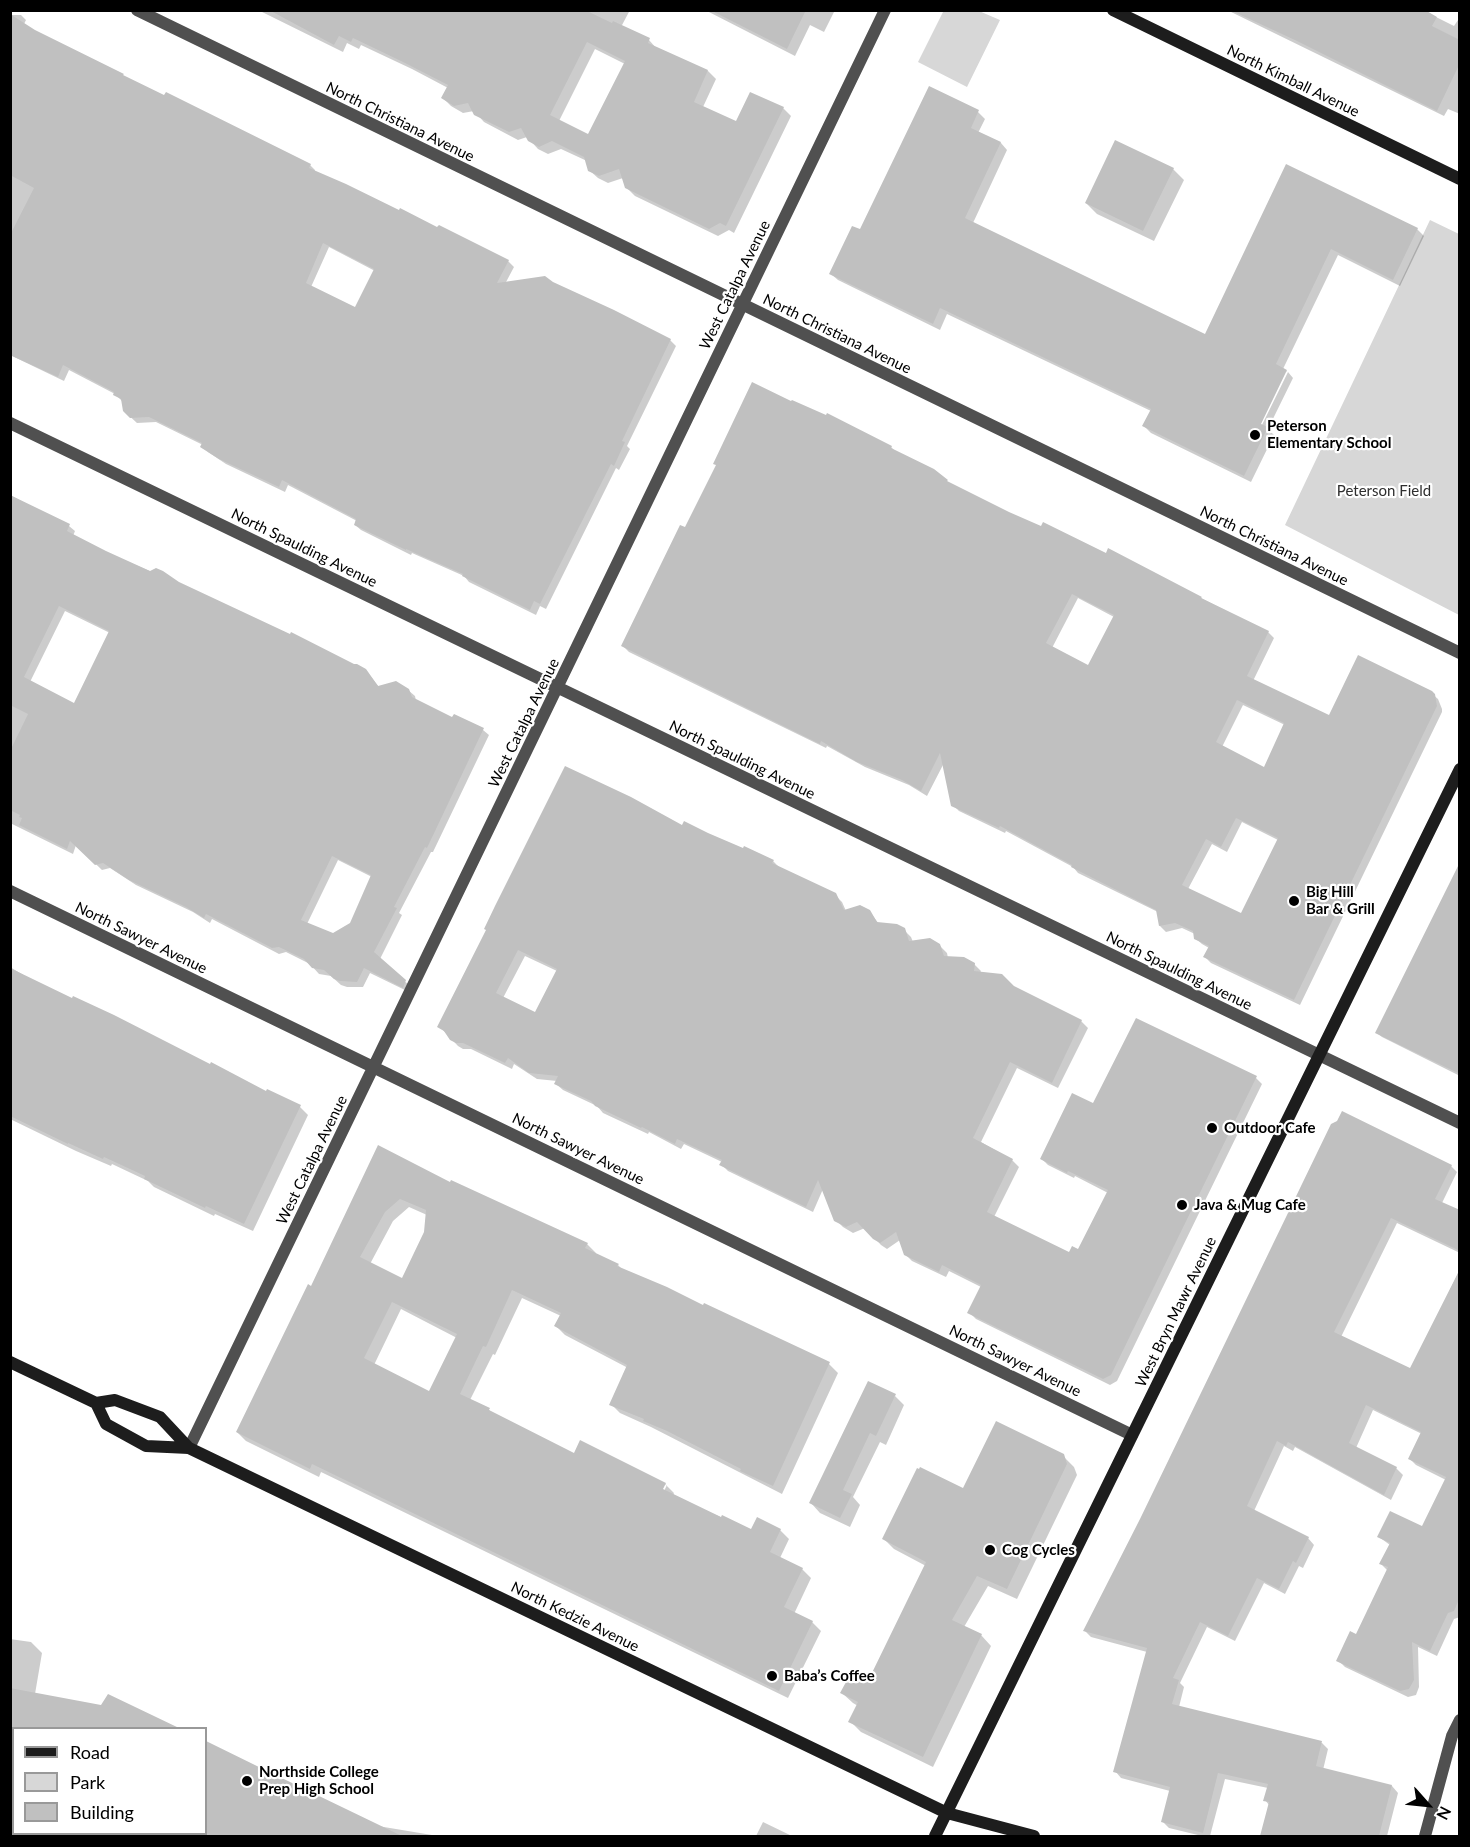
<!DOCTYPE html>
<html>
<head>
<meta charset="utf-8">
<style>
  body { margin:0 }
  #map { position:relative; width:1470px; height:1847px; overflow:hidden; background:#fff; font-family:Lato,sans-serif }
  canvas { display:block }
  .frame { position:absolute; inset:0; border:12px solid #000; pointer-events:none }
  .legend { position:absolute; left:12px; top:1727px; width:195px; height:108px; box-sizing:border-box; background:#fff; border:2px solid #999; margin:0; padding:8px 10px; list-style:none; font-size:18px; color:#000 }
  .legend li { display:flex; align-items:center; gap:12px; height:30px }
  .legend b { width:30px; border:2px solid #999 }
  .north { position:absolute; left:1398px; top:1775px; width:60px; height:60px; -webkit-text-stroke:4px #fff; paint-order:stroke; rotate:117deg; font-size:16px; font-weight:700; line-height:24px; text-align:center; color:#000 }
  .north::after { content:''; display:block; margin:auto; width:21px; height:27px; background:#000; clip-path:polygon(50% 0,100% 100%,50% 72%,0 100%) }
</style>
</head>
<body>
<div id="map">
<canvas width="1470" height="1847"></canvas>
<div class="frame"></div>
<ul class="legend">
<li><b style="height:8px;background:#1d1d1d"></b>Road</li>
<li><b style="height:16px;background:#d7d7d7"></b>Park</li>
<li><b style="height:16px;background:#c0c0c0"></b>Building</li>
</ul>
<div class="north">N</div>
</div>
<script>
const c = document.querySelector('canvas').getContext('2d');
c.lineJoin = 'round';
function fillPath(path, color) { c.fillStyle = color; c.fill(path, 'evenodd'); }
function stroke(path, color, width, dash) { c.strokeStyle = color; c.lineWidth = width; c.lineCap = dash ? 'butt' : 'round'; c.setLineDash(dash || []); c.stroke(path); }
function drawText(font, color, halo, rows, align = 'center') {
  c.font = font + ' Lato,sans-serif'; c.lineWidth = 4.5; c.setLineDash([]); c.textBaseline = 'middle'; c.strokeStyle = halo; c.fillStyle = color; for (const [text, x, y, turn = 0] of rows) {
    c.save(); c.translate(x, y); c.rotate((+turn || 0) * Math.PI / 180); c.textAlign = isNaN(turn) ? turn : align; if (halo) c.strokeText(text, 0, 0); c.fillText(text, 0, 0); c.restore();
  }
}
fillPath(new Path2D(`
  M944,10l35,1 21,9 -33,67 -49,-25z
  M1430,220l29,14v381l-174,-90z`), '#d7d7d7');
fillPath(new Path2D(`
  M258,10h372l-9,17 28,13 8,9 51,22 8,8 -13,28 34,16 46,-15 8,8 -57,117 -5,-3 -11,6 -83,-40 -9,-9 -3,-9 -15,5 -10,-5 -9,-8 -2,-9 -26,-12 -13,5 -10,-5 -11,-12 -9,3 -34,-18 -10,-11 -11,2 -12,-7 -8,-8 5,-10 -36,-19 -51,-24 -2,4 -12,-6 -4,9zM595,49l30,15 -37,72 -29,-15z
  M705,10h130l-11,22 -14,-7 -15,31z
  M1227,10h195l32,16 6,-9v97l-12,-5 -4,7z
  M10,15h11l5,5 -3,6 104,53 183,86 5,5v2l193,89 6,6 -9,17 165,56 6,6 -49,100 3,3 -11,21 -3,-2 -70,141 -6,-3 -4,9 -67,-33 -5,-6 -52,-23 -1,2 -50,-25 -6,-5 2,-4 -69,-36 -3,7 -59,-28 -18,-12 -5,-7 -47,-23 -19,1 -13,-12 -1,-9 -8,-8 -46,-24 -5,11 -54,-26zM329,247l46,24 -20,38 -44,-22z
  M930,88l48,24 7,7 -7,14 23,10 6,7 -34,73 233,113 81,-170 130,63 7,7 -24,50 -62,-31 -55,114 4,3h-2l-29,58 3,1 29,-59 5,6 -25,51 6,6 -23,47 -100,-49 -7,-7 7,-15 -204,-97 -7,16 -102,-50 -7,-6 30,-43z
  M1173,169l11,11 -30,61 -57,-27 -11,-11z
  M891,447l6,6 54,31 57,29 193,85 67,34 6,6 -21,43 77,36 101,-24 7,6 4,10v3l-142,293 -89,-42 -6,-6 4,-9 -7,-4 -7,-6v-4l-13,-6 -16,4 -6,-6 -2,-14 -80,-39 -5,-6 -67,-36 -1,2 -46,-22 -6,-6 -9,-42 -17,33 -18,-11 -44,-18 -38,-21 -1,2 -197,-96 -6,-6 62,-117zM1078,598l36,19 -25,50 -37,-19zM1243,705l42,20 -21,44 -42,-22zM1242,822l36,18 -36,75 -54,-26 24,-45 15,8z
  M10,495l59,31 6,5 -2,5 32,16 73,31 193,94 8,10 29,3 7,6 1,5 37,19 2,-4 28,14 6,5 -56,117h-2l-32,61 3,2 -22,44 31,28 -2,5 -39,-19 -7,14h-16l-6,-2 -10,-9 -12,-2 -9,-10 -24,-12 -7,2 -67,-35 -2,4 -17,-11 -57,-27 -26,-17 -8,2 -26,-25 -3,9 -63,-31zM65,611l45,22 -35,72 -45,-23zM338,860l34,17 -21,47 -17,11 -27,-11z
  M682,827l25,7 66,27 7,7 55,27 7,7 4,9h23l10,13 25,6 7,7 2,5 27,4 7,7 1,5 26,6 7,7 -1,2 101,48 7,7 -30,60 -41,-20 -36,74 31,18 7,7 -25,50 75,37 10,-3 29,-58 -33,-17 -1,2 -26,-13 -7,-7 53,-53 162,-27 6,6 -145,297 -7,4 -134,-66 -7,-7 12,-25 -32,-16 -3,6 -34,-16 -7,-7 -5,-14 -13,9 -6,-4 -16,-17 -12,5 -10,-6 -7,-7 -13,-31 -10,23 -85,-41 -7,-7 1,-2 -38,-18 -3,5 -32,-17 -1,2 -45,-21 -6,-7 -34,-16 -7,-6 1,-3 -20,-2 -23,-15 -2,5 -41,-20h-8l-5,-3 -19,-20 48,-96zM525,956l32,15 -21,43 -33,-16z
  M1460,866v210l-78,-39 -5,-4z
  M10,967l15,9 242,118 33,13 8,8 -55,116 -38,-17 -1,2 -60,-29 -6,-6 -36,-17 -1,2 -35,-15 -66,-32z
  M1332,1125l119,41 6,6 -15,31 18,9v41l-63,-30 -56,114 69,33 10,-17 40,-84v348l-6,2 -17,37 -19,-9 1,40 -3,8 -8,2 -63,-30 -7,-7 18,-24 32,-65 -8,-8 10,-18 -11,-8 44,-9 23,-48 -30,-15 -6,-6 12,-25 -49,-24 -17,38 40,20 7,7 -12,25 -96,-53 -2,4 -9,-5 -30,65 54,27 6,7 -11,23 -4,-2 -14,28 -21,-11 -29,58 -28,-14 -27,56 4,4 -5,20 143,36 6,6 -5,21 69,16 6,7 -11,43h-126l8,-31 -4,-5 3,-12 -43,-9 -15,57h-8l-33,-8 -6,-6 7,-31 -49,-13 -6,-7 32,-119 -56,-15 -6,-6 56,-111z
  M378,1147l72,37 137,60 9,9 -1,2 23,10 5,5 206,94 9,9 -56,121 -131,-67 -31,-14 -9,-9 17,-36 -63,-33 -9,-9 5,-10 -39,-18 -27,57 -2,-1 -23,46 19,10 6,5 80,40 90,29 9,9 -1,3 79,35 28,-1 9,9 -9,19 22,11 9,9 -17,36 18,8 9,9 -33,67 -467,-226 -2,5 -73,-36 -9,-9 74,-144zM409,1207l18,8 -2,17 -23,48 -32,-16 23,-43zM401,1309l56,29 -27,55 -56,-28zM663,1485h4l-6,12z
  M895,1396l9,9 -18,40 -6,-3 -27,55 7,8 -10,22 -30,-14 -9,-10z
  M1063,1456l11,11 3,8 -60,124 -29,-13 -24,41 17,8 10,11 -58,121 -72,-35 -11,-11 8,-15 -5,-3 -11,-10 27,-10 57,-117 -32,-17 -11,-11 81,-48z
  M10,1639l21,3 11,11 -7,41 67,13 6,-11 67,32h-161v106h129l-2,2h-131z
  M206,1743l144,70 11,11 -6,12h-191l-6,-2h48z
  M366,1821l12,5 60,10h-75z
  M763,1822l29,14h-36z`), '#0003');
fillPath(new Path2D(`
  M269,10h316l27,13 1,-2 37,17 -2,5 60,27 -14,32 42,19 14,-29 34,15 -58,119 -6,-3 -11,6 -84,-41 -6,-19 -20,7 -11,-5 -4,-14 -32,-16 -13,6 -11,-6 -7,-13 -12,4 -35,-17 -6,-12 -14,3 -13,-8 7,-13 -45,-23 -50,-24 -2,4 -12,-6 -5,9zM587,42l38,19 -37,73 -38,-19z
  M710,10h96l-19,39z
  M1230,10h195l12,7 -5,9 28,14v23l-23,48 -140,-70z
  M10,14l25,16 89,44 -1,1 41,20 2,-3 145,72 -2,4 37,16 53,26 1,-2 37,19 2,-2 70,35 -12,23 48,-7 8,6 61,28 57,29 -49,102 3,1 -11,24 -3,-2 -71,140 -6,-3 -4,9 -68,-34 1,-2 -57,-25v1l-52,-25 2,-6 -74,-39 -3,7 -60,-28 -19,-12 2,-4 -53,-26 -19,1 -7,-7 -2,-12 -8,-4 1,-3 -51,-27 -5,12 -48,-22v-120l24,-47 -24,-13zM323,243l51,26 -19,38 -49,-24z
  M929,86l50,24 -8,18 30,14 -36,76 240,116 81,-170 132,64 -25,52 -62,-31 -55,115 11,6 -26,54 7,3 -24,49 -102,-50 9,-17 -211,-101 -7,16 -104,-50 23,-48 8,3z
  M1115,140l59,28 -31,63 -58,-28z
  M752,382l39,19 1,-1 34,15 1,-2 65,33 -1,2 43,21 14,11 -1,1 62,31 32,14 2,-4 63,31 2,-5 94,49 -1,1 68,33 -22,45 82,39 29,-60 74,36 3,3 2,12 -143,294 -91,-43 6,-11 -15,-7 -1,-8 -18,-8 -16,3 -3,-16 -85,-43 1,-2 -72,-39 -1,2 -48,-22 -11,-53 -19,38 -19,-11 -45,-18 -36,-21 -1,3 -199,-98 59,-121 5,2 31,-62 -3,-1zM1072,594l42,21 -26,50 -42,-22zM1237,700l47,23 -20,44 -48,-25zM1236,818l42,20 -37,75 -59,-28 24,-46 15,8z
  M10,495l60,29 -3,7 39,20 44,20 6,-3 7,3 16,11 111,52 1,-2 63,32h3l9,5 12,17 18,-5 13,8 3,8 40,20 2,-3 30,14 -57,120 -2,-1 -31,60 3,1 -23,44 32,28 -3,8 -39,-20 -7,14 -17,-1 -6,-2 -10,-9 -12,-2 -8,-9 -25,-12 -7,1 -66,-34 -2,4 -18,-11 -57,-27 -26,-17 -8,2 -25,-24 -3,8 -48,-24 3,-7 -3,-1 1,-2 -10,-5v-59l18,-37 -18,-9zM59,606l50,25 -35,72 -50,-26zM332,856l39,19 -21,48 -17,10 -32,-13z
  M565,766l66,31 51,28 2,-4 24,12 35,15 1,-2 30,14 -2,3 64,30 8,17 16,-5 10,5 7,12 20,2 8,4 4,13 21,-3 10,6 4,12 20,1 11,6 -1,8 28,3 12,12 68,34 -30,63 -42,-21 -37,76 40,21 -26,53 82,40 3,-6 6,3 30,-59 -40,-19 -1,2 -27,-14 32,-66 21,10 43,-85 121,58 -146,299 -8,4 -136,-66 14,-28 -39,-20 -3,7 -35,-17 -8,-23 -16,11 -7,-4 -16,-17 -11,5 -12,-6 -16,-41 -12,27 -87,-42 3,-5 -45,-21 -2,5 -33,-17 -1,1 -46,-22 -4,-5 -37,-17 4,-8 -29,-3 -21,-15 -3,5 -42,-20h-7l-6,-3 -6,-9 -7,-4 49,-97 -2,-1 11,-23zM518,950l39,19 -22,43 -39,-19z
  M1460,862v212l-85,-41z
  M10,968l62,30 1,-2 41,19 96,49 1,-2 55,29 1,-2 34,16 -57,119 -38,-18 -1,2 -61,-29 1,-3 -41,-19 -1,2 -35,-16v1l-58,-28z
  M1342,1111l110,54 -17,34 25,11v41l-69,-33 -57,114 76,36 50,-99v328l-6,14 -6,2 -18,38 -18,-9 2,38 -5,9 -9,2 -64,-30 14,-30 6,3 32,-67 -9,-3 11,-21 -13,-6 13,-26 32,15 24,-49 -38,-18 13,-27 -55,-27 -17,38 48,24 -13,28 -96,-53 -2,4 -9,-5 -30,65 62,31 -13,26 -3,-2 -14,28 -22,-11 -29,58 -28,-14 -27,56 6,2 -7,24 150,37 -6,25 76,19 -13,51h-119l9,-34 -6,-1 5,-17 -50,-11 -15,60 -42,-11 9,-35 -57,-15 34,-124 -64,-17 57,-112 191,-395 6,-3z
  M378,1145l72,37 1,-2 137,63 -3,5 34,16 -2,2 50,21 36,18 1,-2 126,59 -57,124 -33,-15 1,-2 -74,-38 -24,-10 1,-2 -35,-14 18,-40 -73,-39 7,-13 -49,-23 -26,57 -3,-1 -23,48 30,14 -1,2 85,43 6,-13 86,43 -3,6 58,28 1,-2 29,14 6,-12 24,12 -11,23 33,16 -19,39 29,14 -34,70 -467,-227 -2,5 -74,-37 72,-148 3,2zM400,1199l26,11 -2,22 -22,46 -42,-21 25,-45zM392,1302l65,32 -28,57 -65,-33z
  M868,1381l28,13 -20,42 -6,-3 -27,57 9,4 -12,24 -31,-15z
  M996,1421l68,33 3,10 -60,125 -30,-13 -25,44 30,14 -59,123 -75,-35 10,-20 -18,-9 11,-20 17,8 58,-119 -44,-23 35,-71 2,1 1,-2 43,21z
  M10,1688l91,17 7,-11 71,34h-169z
  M206,1741l55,27 141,68h-196z`), '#c0c0c0');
stroke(new Path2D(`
  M137,10l1323,643
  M10,423l1450,700
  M10,891l1122,544
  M189,1448l696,-1438
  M1425,1836l27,-100 8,-16`), '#505050', 12);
stroke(new Path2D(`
  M1113,10l347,169
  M10,1362l86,41 19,-3 45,17 29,31 758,365 87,23
  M96,1403l10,21 40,22 43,2
  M935,1836l525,-1067`), '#1d1d1d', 12);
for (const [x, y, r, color] of [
  [1255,435,6,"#000"],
  [1294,901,6,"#000"],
  [1212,1128,6,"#000"],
  [1182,1205,6,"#000"],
  [990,1550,6,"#000"],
  [772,1676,6,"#000"],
  [247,1781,6,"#000"]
]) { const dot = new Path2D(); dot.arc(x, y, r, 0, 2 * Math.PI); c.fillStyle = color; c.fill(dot); stroke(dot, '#fff', 2); }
drawText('15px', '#000', '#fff', [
  ["North Kimball Avenue",1293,81,26],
  ["North Christiana Avenue",400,122,26],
  ["West Catalpa Avenue",735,285,-64],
  ["North Christiana Avenue",837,334,26],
  ["North Christiana Avenue",1274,546,26],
  ["North Spaulding Avenue",304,548,26],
  ["West Catalpa Avenue",524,723,-64],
  ["North Spaulding Avenue",742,760,26],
  ["North Sawyer Avenue",141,938,26],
  ["North Spaulding Avenue",1179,971,26],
  ["North Sawyer Avenue",578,1149,26],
  ["West Catalpa Avenue",312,1160,-64],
  ["West Bryn Mawr Avenue",1176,1312,-64],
  ["North Sawyer Avenue",1015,1361,26],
  ["North Kedzie Avenue",575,1617,26]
]);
drawText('bold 15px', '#000', '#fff', [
  ["Peterson",1267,426],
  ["Elementary School",1267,443],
  ["Big Hill",1306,892],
  ["Bar & Grill",1306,909],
  ["Outdoor Cafe",1224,1128],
  ["Java & Mug Cafe",1194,1205],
  ["Cog Cycles",1002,1550],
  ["Baba’s Coffee",784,1676],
  ["Northside College",259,1772],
  ["Prep High School",259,1789]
], 'left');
drawText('15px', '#2e2e2e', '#fff', [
  ["Peterson Field",1384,491]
]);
</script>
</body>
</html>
